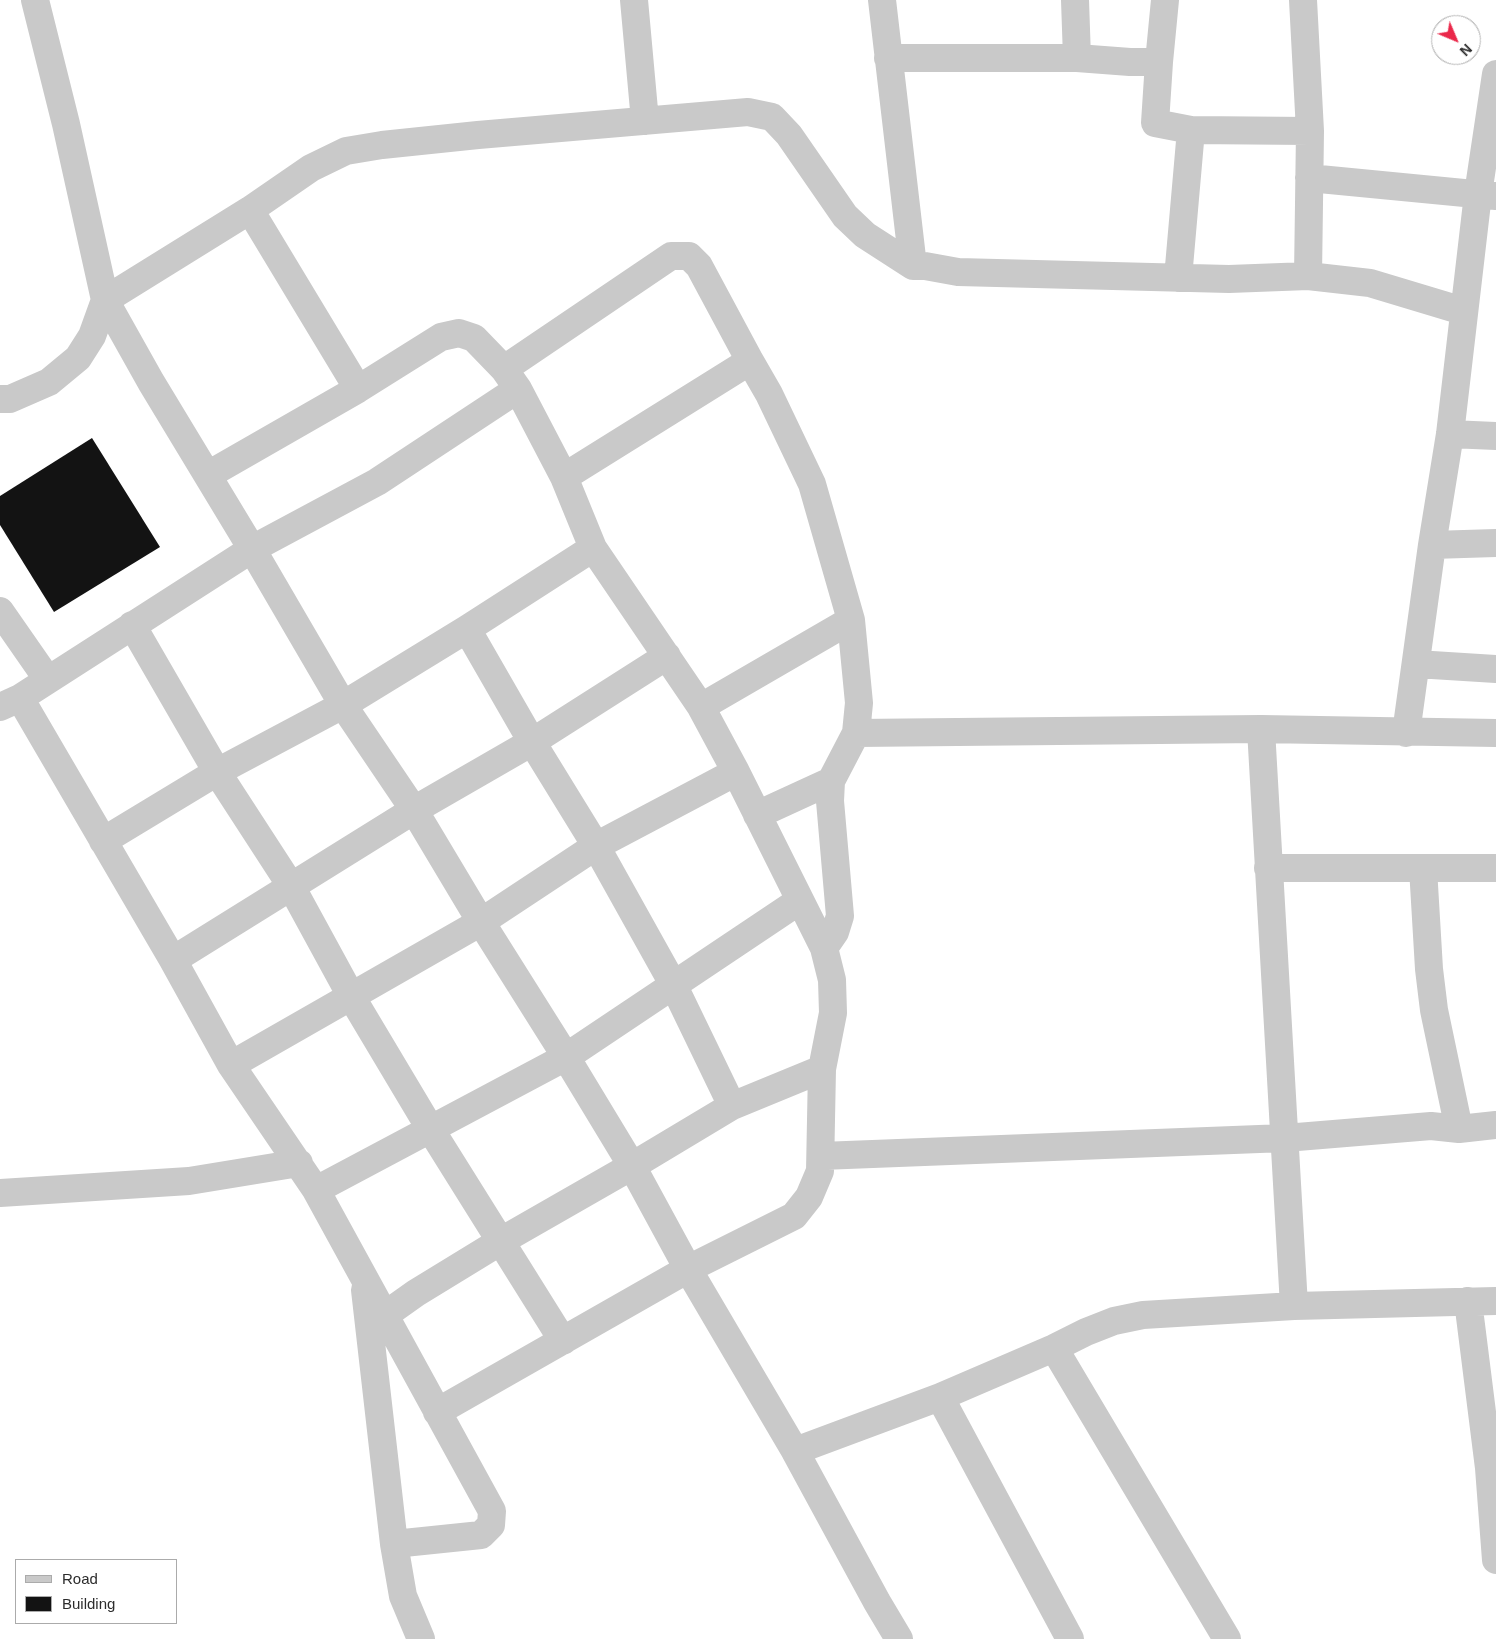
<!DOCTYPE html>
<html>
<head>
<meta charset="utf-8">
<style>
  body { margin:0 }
  #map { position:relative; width:1496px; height:1639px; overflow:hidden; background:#fff; font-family:Arial,sans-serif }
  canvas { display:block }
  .legend { position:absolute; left:15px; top:1559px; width:162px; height:65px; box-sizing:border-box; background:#fff; border:1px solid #ababab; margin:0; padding:6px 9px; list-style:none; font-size:15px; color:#2c2c2c }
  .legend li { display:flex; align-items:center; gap:10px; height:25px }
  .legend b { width:25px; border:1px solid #ababab }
  .north { position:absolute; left:1431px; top:15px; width:50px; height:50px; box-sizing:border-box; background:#fff; border:1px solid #ababab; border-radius:50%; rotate:135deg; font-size:14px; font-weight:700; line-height:20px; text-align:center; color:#2c2c2c }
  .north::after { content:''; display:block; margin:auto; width:18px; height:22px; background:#ea284a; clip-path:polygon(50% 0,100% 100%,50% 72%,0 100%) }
</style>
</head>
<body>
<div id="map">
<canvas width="1496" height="1639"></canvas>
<ul class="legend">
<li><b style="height:6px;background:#c9c9c9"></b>Road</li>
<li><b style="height:14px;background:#131313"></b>Building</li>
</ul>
<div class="north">N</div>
</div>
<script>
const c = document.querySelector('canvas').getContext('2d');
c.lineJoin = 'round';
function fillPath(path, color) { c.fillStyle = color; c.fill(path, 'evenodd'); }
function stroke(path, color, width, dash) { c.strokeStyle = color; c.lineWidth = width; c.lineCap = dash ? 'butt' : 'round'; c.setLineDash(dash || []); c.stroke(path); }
fillPath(new Path2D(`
  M92,438l68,109 -106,65 -54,-87v-29z`), '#131313');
stroke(new Path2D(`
  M35,0l31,124 39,176 46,82 101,167 91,156 71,105 67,112 85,135 66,109 56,103 107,182 82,151 22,37
  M634,0l11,121
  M882,0l31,266
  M1303,0l7,131 -2,145
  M888,58h189l-2,-58
  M1077,58l53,4h29l-4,61 36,7 -13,148
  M1159,62l6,-62
  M1191,130l119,1
  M1309,178l187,18
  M250,210l108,179
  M504,369l167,-113h18l10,10 51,95
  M0,399h10l39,-17 29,-24 14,-22 13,-36 145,-90 61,-42 35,-17 36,-6 96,-10 270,-23 24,5 17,18 56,81 20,19 48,31h12l33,6 271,7 79,-3 62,7 93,28
  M1450,434l46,2
  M208,475l150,-86 83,-52 18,-4 15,5 30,31 14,20 46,88 29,71 108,159 35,65 88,176 8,32 1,33 -11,56 -2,102 -11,26 -15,19 -106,53 -251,143
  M564,477l186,-116 19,33 43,90 39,136 8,83 -3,30 -25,48 -1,20 10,115 -5,16 -11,16
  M1432,545l64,-2
  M0,611l48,69
  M132,625l85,147 74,114 60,110 80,134 132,211
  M467,629l65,113 64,104 77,138 59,122
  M1416,664l80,5
  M20,698l153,262 58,105 85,125 176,321 -1,14 -10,10 -87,9
  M0,707l20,-9 232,-149 125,-67 141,-93
  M701,707l150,-87
  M1261,729l235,4
  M856,733l405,-4 33,577
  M1406,733l26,-188 18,-111 28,-240 18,-120
  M757,815l74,-34
  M103,841l114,-69 126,-67 124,-76 126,-81
  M1268,868h228
  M1423,868l6,101 5,41 25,119
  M173,960l241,-150 118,-68 135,-86
  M231,1065l250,-143 115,-76 140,-74
  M821,1156l464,-18 146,-12 28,3 37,-4
  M316,1190l250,-133 233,-156
  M0,1193l189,-12 110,-18
  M365,1290l29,254 9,52 18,43
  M1468,1301l21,167 7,92
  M385,1315l31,-22 85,-52 131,-75 100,-60 90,-37
  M1054,1348l173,291
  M940,1397l130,242
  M795,1451l145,-54 114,-49 32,-16 28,-11 29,-6 151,-9 202,-5`), '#c9c9c9', 28);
</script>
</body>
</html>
